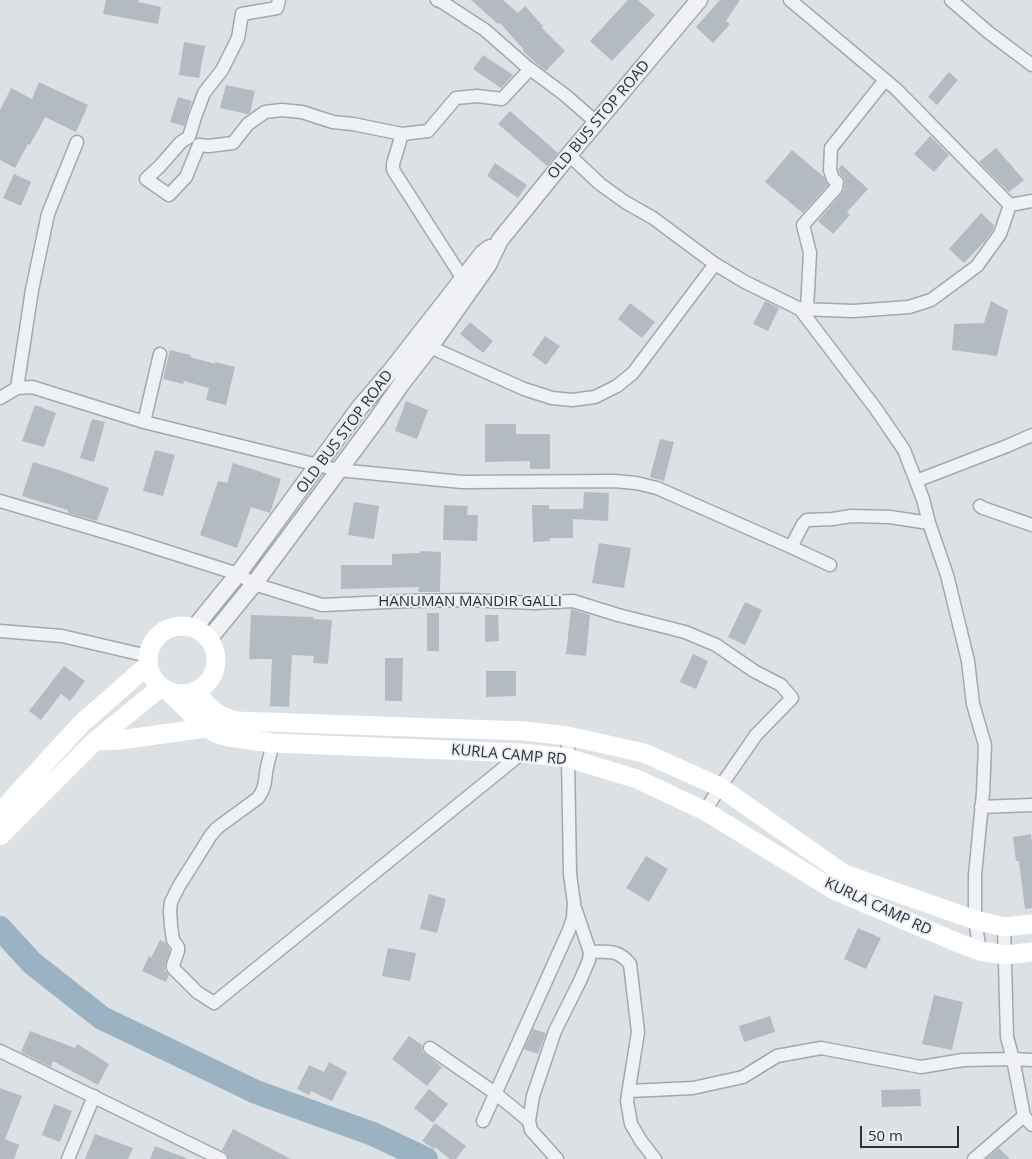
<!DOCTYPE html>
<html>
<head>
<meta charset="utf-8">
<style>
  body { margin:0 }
  #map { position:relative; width:1032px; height:1159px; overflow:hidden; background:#dce1e5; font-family:"Open Sans",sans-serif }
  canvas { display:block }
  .scale { position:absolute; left:860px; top:1126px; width:99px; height:22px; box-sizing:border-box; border:2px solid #28303a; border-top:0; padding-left:6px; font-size:15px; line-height:18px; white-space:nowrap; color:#28303a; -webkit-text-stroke:4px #ebeff3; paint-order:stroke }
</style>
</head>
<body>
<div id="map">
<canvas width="1032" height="1159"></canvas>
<div class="scale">50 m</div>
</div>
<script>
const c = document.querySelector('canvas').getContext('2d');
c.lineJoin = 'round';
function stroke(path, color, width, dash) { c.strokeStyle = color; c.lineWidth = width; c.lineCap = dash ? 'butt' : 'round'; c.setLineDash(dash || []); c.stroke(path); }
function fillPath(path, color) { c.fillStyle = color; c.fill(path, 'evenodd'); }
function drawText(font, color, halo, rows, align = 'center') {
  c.font = font + ' "Open Sans",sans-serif'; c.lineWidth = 4; c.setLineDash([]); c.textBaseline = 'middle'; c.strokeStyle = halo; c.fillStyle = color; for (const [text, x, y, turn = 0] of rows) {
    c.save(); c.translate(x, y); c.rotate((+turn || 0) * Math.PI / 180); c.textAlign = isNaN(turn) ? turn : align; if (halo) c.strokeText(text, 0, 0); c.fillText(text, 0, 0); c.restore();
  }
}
stroke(new Path2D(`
  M0,928l32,35 70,55 154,74 117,42 53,25`), '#9ab2c2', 24);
fillPath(new Path2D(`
  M106,0h33l-1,2 23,5 -3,17 -55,-10z
  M471,0h32l15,13 7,-7 18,20 -1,2 23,23 -19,20 -10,-8 -13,-12 1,-1 -24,-27 -2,1z
  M628,0h10l17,15 -43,46 -22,-20z
  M720,0h20l-14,21 4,3 -17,19 -17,-16z
  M184,42l21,4 -6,32 -20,-3z
  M483,55l30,20 -12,13 -28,-19z
  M949,72l9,8 -21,25 -9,-8z
  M39,82l49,23 -12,27 -31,-15 -15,28 -2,-1 -13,24 -15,-8v-50l11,-22 21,11z
  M226,85l29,6 -5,22 -3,1 -27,-6z
  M178,97l14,4 -8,25 -14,-4z
  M510,111l48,42 -11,13 -49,-42z
  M930,136l19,19 -15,17 -20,-18z
  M996,148l28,32 -15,12 -30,-30z
  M792,150l32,27 4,8 -25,28 -38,-31z
  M495,163l32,22 -9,13 -31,-22z
  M842,165l26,24 -21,23 3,3 -17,19 -15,-13 24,-28 2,-3 1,-11 -5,-5 -2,-5z
  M14,174l17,8 -10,24 -18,-8z
  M981,213l13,12 -1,5 -8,11 -21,22 -15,-14z
  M765,301l14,7 -11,23 -15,-7z
  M991,301l17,9 -11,46 -45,-6 2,-26 30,-1z
  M630,303l25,19 -13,16 -24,-19z
  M470,322l23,19 -10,12 -23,-19z
  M545,336l15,10 -14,19 -14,-10z
  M170,350l21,5 -1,2 25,7v-2l20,5 -9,38 -20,-5 3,-12 -25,-7 -1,3 -20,-5z
  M406,401l22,9 -11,29 -22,-8z
  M35,405l21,8 -12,34 -22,-6z
  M92,419l13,3 -11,40 -14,-4z
  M485,424h31v10h34v35h-20v-8l-45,1z
  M660,439l14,3 -10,39 -14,-4z
  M155,450l20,5 -12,41 -20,-5z
  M33,462l26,8 50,18 -12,33 -29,-8v-3l-46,-14z
  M233,463l22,7 26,9 -11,34 -19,-6 -14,41 -37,-13 18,-54 9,2z
  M584,492l25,1 -1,28 -35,-2v19h-23v3l-17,1 -1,-37h17v4h34z
  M354,502l25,4 -5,33 -26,-4z
  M444,505l24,1 -1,9h11l-1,26 -34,-1z
  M599,543l32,5 -7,40 -32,-5z
  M420,551l21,1 -1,40h-22l1,-5 -78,2v-24h51v-11l28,-1z
  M745,602l17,8 -17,35 -17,-8z
  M571,609l19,6 -4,41 -20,-2z
  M427,613h12v38h-12z
  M251,615l63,2 -1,2 19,1 -4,44 -15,-1 1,-7 -22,-1 -3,52 -19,-1 2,-47h-23z
  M485,615h13l1,26 -14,1z
  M693,654l15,7 -12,28 -16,-7z
  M385,658h18l-1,43h-17z
  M64,666l21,15 -15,20 -9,-7 -20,26 -12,-9z
  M486,671h30v25l-30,1z
  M1031,834l1,9v65l-7,1 -6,-48h-3l-3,-24z
  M646,856l22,13 -19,33 -23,-14z
  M429,894l17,5 -9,34 -17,-4z
  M858,928l23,10 -15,31 -22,-10z
  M160,940l6,3 4,7 -5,15v6l4,4 -3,7 -24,-11 7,-15 2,2z
  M388,948l28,5 -6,28 -28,-5z
  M934,995l29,7 -11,48 -30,-6z
  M770,1016l5,16 -31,10 -5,-16z
  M533,1029l13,4 -8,21 -14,-5z
  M30,1031l45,17 2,-4 32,20 -11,21 -45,-24 -2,6 -30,-15z
  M409,1036l13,9v6l3,3 17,13 -15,19 -35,-27z
  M329,1062l18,10 -15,29 -21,-10 -2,4 -12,-6 12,-24 15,7z
  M0,1088l22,8 -17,43 14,6 -5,14h-14z
  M429,1089l19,15 -15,19 -19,-15z
  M920,1089l1,17 -39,1 -1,-17z
  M54,1104l18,7 -12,31 -18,-7z
  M435,1123l31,23 -10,13h-6l-15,-12 -1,2 -12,-8z
  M233,1129l58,30h-62l-2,-5 -5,-4z
  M95,1134l38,14 -5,11h-43z
  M155,1146l31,12v1h-36z
  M999,1148l11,11h-24z`), '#b4bac1');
const minor = new Path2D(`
  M279,0l-2,8 -35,6 -4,24 -16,32 -18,23 -9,24 -6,20 -8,5 -21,24 -14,13 23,16 17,-18 13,-32 10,1 24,-3 15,-19 17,-12 17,-2 20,2 31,10 20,2 49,10 26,-3 28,-33 21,-2 25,3 28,-30
  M437,0l5,2 43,28 41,36 39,29 31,27
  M790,0l106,89 114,116
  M951,0l37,32 44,33
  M402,134l-9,30v5l2,4 68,106
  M569,155l31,29 25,18 28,16 62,46 30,18 55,27
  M807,309l3,-56 -7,-28 33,-37 1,-6 -4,-3 -3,-9 1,-22 54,-68
  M430,347l94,42 28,9 20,2 23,-3 22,-11 16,-13 82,-109
  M17,388l15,-98 16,-76 29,-72
  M0,398l17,-10 15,-1 112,35 194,48 124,12 152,-1 22,2 21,5 134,59 39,18
  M144,422l16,-68
  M916,481l91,-35 25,-11
  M0,501l128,38 110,35 16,10 68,21 86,-4 58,-1 68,3 39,-2 45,14 67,17 31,13 38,26 27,14 11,13 -36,37 -36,52 -15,24
  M980,506l3,2 49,17
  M791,547l12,-23 4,-4 26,-1 18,-3 39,1 39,6
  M0,631l62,5 86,20
  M273,743c-2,8 -4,16 -6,24 -3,14 0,18 -9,31l-41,30 -6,7 -32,51 -8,16 -1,9 1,15 2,14 5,7v4l-5,14v3l24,24 17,11 308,-250
  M981,807l51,-2
  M1004,927l3,110 6,22 11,57 8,9
  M980,951l-5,-31v-45l8,-82 2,-48 -12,-41 -5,-43 -21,-86 -18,-52 -6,-24 -19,-49 -28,-41 -76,-100 53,2 56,-4 22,-7 46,-34 23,-32 10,-29 22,-4
  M590,952c18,0 28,-3 40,12l8,68 -11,69 4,23 10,17 14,18
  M430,1048l65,45 34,28
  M0,1051l221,108
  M629,1091l64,-3 50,-11 34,-21 44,-8 100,19 42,-7 50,-1 19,1
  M483,1121l86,-191 4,-12 1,-15 -4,-29 -2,-116v-22
  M68,1159l26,-63
  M557,1159l-26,-29 -2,-9 4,-25 22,-65 25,-50 9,-21 1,-8 -15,-44
  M974,1159l50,-43`);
const tertiary = new Path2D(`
  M194,628l44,-54 122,-167 30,-35 93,-119 7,-5
  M209,639l45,-55 123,-165 25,-36 28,-36 58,-82 12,-25 69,-85 130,-155`);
stroke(minor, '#a2a8ae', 15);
stroke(tertiary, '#a2a8ae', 19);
stroke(minor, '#eff1f4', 12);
stroke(tertiary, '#eff1f4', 16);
stroke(new Path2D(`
  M148 660a34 34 0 1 1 68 0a34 34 0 1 1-68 0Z
  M195,691c13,15 21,26 42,30l287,10 44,5 76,17 76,34 124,87 131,46 29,7 28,-3
  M169,692l37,36 12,6 10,3 45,6 249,10 46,5 69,21 68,32 129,79 122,52 24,9 25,4 27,-3
  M95,741l25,-1 86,-12
  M0,813l23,-26 59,-64 66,-58
  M0,836l95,-95 66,-54`), '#fff', 19);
drawText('15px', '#28303a', '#ebeff3', [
  ["OLD BUS STOP ROAD",599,120,-50],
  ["OLD BUS STOP ROAD",345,432,-53],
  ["HANUMAN MANDIR GALLI",470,602],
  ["KURLA CAMP RD",509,755,5],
  ["KURLA CAMP RD",878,907,25]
]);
</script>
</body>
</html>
